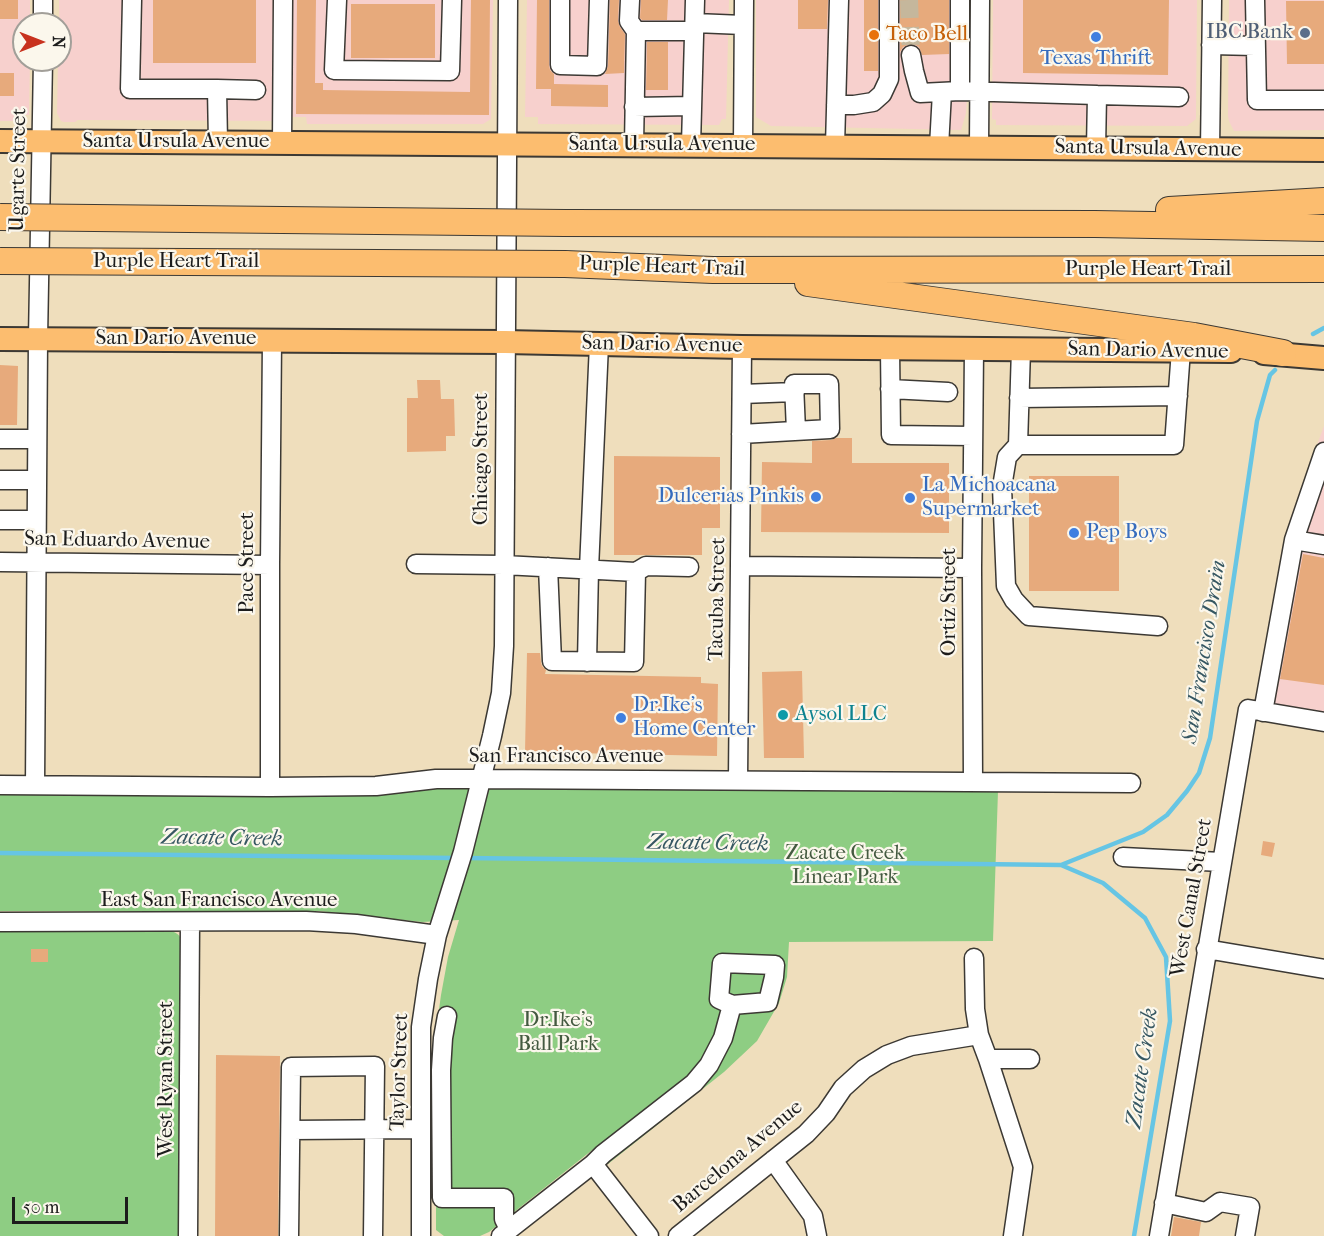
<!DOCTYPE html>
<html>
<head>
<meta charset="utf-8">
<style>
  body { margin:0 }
  #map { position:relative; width:1324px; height:1236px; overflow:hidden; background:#efdebc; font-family:"IM FELL French Canon",serif }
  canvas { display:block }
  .north { position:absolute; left:12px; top:12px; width:60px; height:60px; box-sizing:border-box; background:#fbf7ec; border:2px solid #a29f99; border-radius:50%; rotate:90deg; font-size:16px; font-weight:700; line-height:24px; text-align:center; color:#1c1c1c }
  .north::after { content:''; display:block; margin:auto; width:21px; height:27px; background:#c8321e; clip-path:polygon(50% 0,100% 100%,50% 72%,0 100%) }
  .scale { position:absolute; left:12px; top:1197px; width:116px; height:27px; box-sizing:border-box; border:3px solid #1c1c1c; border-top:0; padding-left:8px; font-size:18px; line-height:21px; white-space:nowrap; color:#1c1c1c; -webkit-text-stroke:4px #fbf7ec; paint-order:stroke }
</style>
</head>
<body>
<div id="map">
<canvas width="1324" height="1236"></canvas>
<div class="north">N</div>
<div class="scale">50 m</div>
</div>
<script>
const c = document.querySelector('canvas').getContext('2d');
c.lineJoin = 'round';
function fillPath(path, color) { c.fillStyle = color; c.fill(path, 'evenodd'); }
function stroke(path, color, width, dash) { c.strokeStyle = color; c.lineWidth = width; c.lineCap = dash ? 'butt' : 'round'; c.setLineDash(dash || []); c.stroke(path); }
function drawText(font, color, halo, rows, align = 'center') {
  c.font = font + ' "IM FELL French Canon",serif'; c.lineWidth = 4.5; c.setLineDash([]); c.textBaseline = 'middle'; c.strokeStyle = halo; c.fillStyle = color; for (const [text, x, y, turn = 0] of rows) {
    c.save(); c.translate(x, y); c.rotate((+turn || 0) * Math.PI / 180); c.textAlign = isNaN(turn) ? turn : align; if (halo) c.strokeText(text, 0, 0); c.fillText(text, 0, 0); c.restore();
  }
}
fillPath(new Path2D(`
  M0,0h30v24h-6v36h6l-1,55h-7l-3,6h-19z
  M59,0h434l-2,119 -8,5h-176l-1,-7h-17l-14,4 -197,-1 -3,2h-11l-3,-1 -4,-8 1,-53h2z
  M527,0h202l-3,119h-4l-3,6 -181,-1v-7h-13z
  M756,0h212v82l-2,31 -5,17 -190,-4 -15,-9z
  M993,0h204l-1,119 -9,7 -191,-1v-5l-4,-1z
  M1229,0h95v130l-90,1 -5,-10 -1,-5z
  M1324,426v305l-62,-10 21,-170 10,-40z`), '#f7d0cd');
fillPath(new Path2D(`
  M441,788l557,3 -5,150 -204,1 -2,35 -8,26 -22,38 -33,31 -116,92 -12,-17 -107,85 -9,4h-36l-8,-6v-199l5,-36 7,-38 11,-37 -37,2 -103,-11h-319v-117l312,3z
  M0,931h171c6,2 9,4 11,10v295h-182z`), '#8ecd83');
stroke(new Path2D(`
  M1313,334l11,-6
  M0,853l456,5
  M465,858l596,7 42,18 42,35 21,39 4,64 -36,215
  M1061,865l82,-33 24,-17 20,-24 12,-18 11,-35 47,-317 13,-46 5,-5`), '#66c5e4', 4.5);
fillPath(new Path2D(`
  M0,0h18v19h-18z
  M153,0h103v63h-103z
  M297,0h19l-1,83h8v7l147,2 1,-92h19l-1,115 -193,-1z
  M537,0h12v65l1,5 4,4v10l54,1v22l-57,-1v-17h-15z
  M610,0h9l-1,21 2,6 5,7 -1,39 -19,1 3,-8z
  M641,0h27l-1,20h-25l-2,-2z
  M798,0h30l-1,29h-29z
  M864,0h14v71h-14z
  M900,0h49v54l-27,1 -3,-8 -5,-3h-4l-7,3 -3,5z
  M1023,0h146l-1,75 -145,-2z
  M1286,1h38v63h-37z
  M351,4h84v54h-84z
  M647,42h21v48h-22z
  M0,73h14v23h-14z
  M0,365l18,1 -1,59h-17z
  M417,380h23l1,19h13l1,37h-9v15l-39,1v-54h11z
  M836,438h16v25h97v70l-188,-1 1,-70 50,1v-22l19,-1z
  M614,456l106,1v71h-18v27h-88z
  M1029,476h90v115h-90z
  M1303,554l21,4v127l-44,-6z
  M527,653h13l1,9 1,4 4,4 -1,4 156,3v6l17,1 -1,72 -192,-4z
  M802,671l2,87h-40l-2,-86z
  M1263,841l12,2 -3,14 -11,-2z
  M31,949h17v13h-17z
  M216,1055l64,1 -2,180h-63z
  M1174,1217l27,5 -2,14h-28z`), '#e7aa7c');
stroke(new Path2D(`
  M909,0l2,55`), '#c5b79c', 18, [18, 9]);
const minor = new Path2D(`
  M132,0l-2,89h87l1,53
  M337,0l-3,70 116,1 2,-71
  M560,0v65l37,1 2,-66
  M630,0l-1,21 7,10
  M1255,0l2,100h67
  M695,23l48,2
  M43,24v-24
  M1211,45l44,1
  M911,55l3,16 6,22 40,-2 137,4 -1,54
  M217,89l39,1
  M960,91v-91
  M1097,95l82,2
  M836,105h18l19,-3 9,-8 7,-15v-79
  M634,107l58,-1
  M282,143l1,-143
  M634,145l2,-114h58
  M691,145l4,-145
  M743,145l1,-145
  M835,146l4,-146
  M939,147l3,-55
  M979,147l1,-147
  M1210,150l2,-150
  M890,349l1,86 82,1
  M1021,349l-3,96h156l7,-95
  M890,389l58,3
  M742,394l53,-2
  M1019,398l159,-2
  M741,434l89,-5 -1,-45h-35l2,47
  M0,439h37
  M1018,445l-11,12 -5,30 4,99 8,14 15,16 129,10
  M0,480h37
  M0,520h36
  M1294,540l30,5
  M0,562l270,3
  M416,564l88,1 132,7 10,-6 43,1
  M741,566l231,2
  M548,567l4,94 82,1 2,-90
  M587,662l2,-93 10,-225
  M1263,712l31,-172 30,-88
  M738,780l4,-433
  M973,782l-1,-214 2,-219
  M0,785l270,2 106,-1 60,-7h45l650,4
  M35,785l3,-446 5,-279
  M270,787v-222l2,-225
  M1123,857l98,5
  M0,922l306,-1 50,3 81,11
  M1206,949l118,20
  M974,958l1,51 4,26 9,24
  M447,1016l-4,22 -2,32 1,128h62v21l5,10
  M291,1130l130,-1
  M773,1160l40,56 4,20
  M593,1164l10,-10 91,-71 15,-18 14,-27 9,-33 36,-3 6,-25 1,-12 -53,-2 -3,36 13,6
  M1164,1203l42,9 14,-10 30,5 -5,29
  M188,1236l2,-313
  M289,1236l2,-169 84,-1 -2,170
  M421,1236v-209l7,-48 9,-44 26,-83 29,-116 9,-43 3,-47 4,-646
  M501,1236l92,-72 56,72
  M678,1236l128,-102 20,-21 17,-25 21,-19 23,-14 24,-9 68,-11
  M1013,1236l10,-69 -35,-108h42
  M1159,1236l89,-527 76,13`);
const major = new Path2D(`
  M0,141l1324,9
  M0,339l505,3 237,5 489,4
  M1264,353l60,5`);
const highway = new Path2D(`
  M1169,210l155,-9
  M565,223l530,1 229,4
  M565,264l148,6 611,-1
  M808,283l386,53 89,17`);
stroke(minor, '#3c3934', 21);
stroke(major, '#3c3934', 26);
stroke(highway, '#3c3934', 28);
stroke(minor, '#fff', 18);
stroke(major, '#fcbd6f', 22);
stroke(highway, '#fcbd6f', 26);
const highwayBridge = new Path2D(`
  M0,217l565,6
  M0,261l565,3`);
stroke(highwayBridge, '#3c3934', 28, []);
stroke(highwayBridge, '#fcbd6f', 26);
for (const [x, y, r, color] of [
  [1305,33,6,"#5c6f8a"],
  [874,35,6,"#e8710a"],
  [1096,37,6,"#3f7fe0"],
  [816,497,6,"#3f7fe0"],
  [910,498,6,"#3f7fe0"],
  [1074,533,6,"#3f7fe0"],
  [783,715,6,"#0f9aa8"],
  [621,718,6,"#3f7fe0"]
]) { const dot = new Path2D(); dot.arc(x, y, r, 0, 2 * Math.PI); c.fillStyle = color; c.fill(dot); stroke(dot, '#fbf7ec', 2); }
drawText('21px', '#4e5e75', '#fbf7ec', [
  ["IBC Bank",1293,33]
], 'right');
drawText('21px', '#c56008', '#fbf7ec', [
  ["Taco Bell",886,35]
], 'left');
drawText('21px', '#366cbe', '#fbf7ec', [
  ["Texas Thrift",1096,59,"center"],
  ["La Michoacana",922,486],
  ["Supermarket",922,510],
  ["Dulcerias Pinkis",804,497,"right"],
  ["Pep Boys",1086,533],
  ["Dr.Ike's",633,706],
  ["Home Center",633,730]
], 'left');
drawText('21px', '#1c1c1c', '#fbf7ec', [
  ["Santa Ursula Avenue",176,142],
  ["Santa Ursula Avenue",662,145],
  ["Santa Ursula Avenue",1148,149,1],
  ["Ugarte Street",19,170,-89],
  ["Purple Heart Trail",176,262],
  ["Purple Heart Trail",662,267,2],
  ["Purple Heart Trail",1148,270],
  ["San Dario Avenue",176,339],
  ["San Dario Avenue",662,345,1],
  ["San Dario Avenue",1148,351,1],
  ["Chicago Street",482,459,-90],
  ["San Eduardo Avenue",117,541,1],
  ["Pace Street",248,563,-90],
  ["Tacuba Street",718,599,-89],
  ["Ortiz Street",950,602,-90],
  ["San Francisco Avenue",566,757],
  ["West Canal Street",1192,898,-80],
  ["East San Francisco Avenue",219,901],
  ["Taylor Street",400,1072,-88],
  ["West Ryan Street",167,1079,-90],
  ["Barcelona Avenue",738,1157,-40]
]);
drawText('21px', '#0d838f', '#fbf7ec', [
  ["Aysol LLC",795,715]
], 'left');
drawText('21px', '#445a40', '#fbf7ec', [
  ["Zacate Creek",845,854],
  ["Linear Park",845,878],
  ["Dr.Ike's",558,1021],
  ["Ball Park",558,1045]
]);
drawText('italic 22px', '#365762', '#fbf7ec', [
  ["San Francisco Drain",1205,652,-81],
  ["Zacate Creek",222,839,1],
  ["Zacate Creek",708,844,1],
  ["Zacate Creek",1143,1068,-82]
]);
</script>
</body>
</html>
